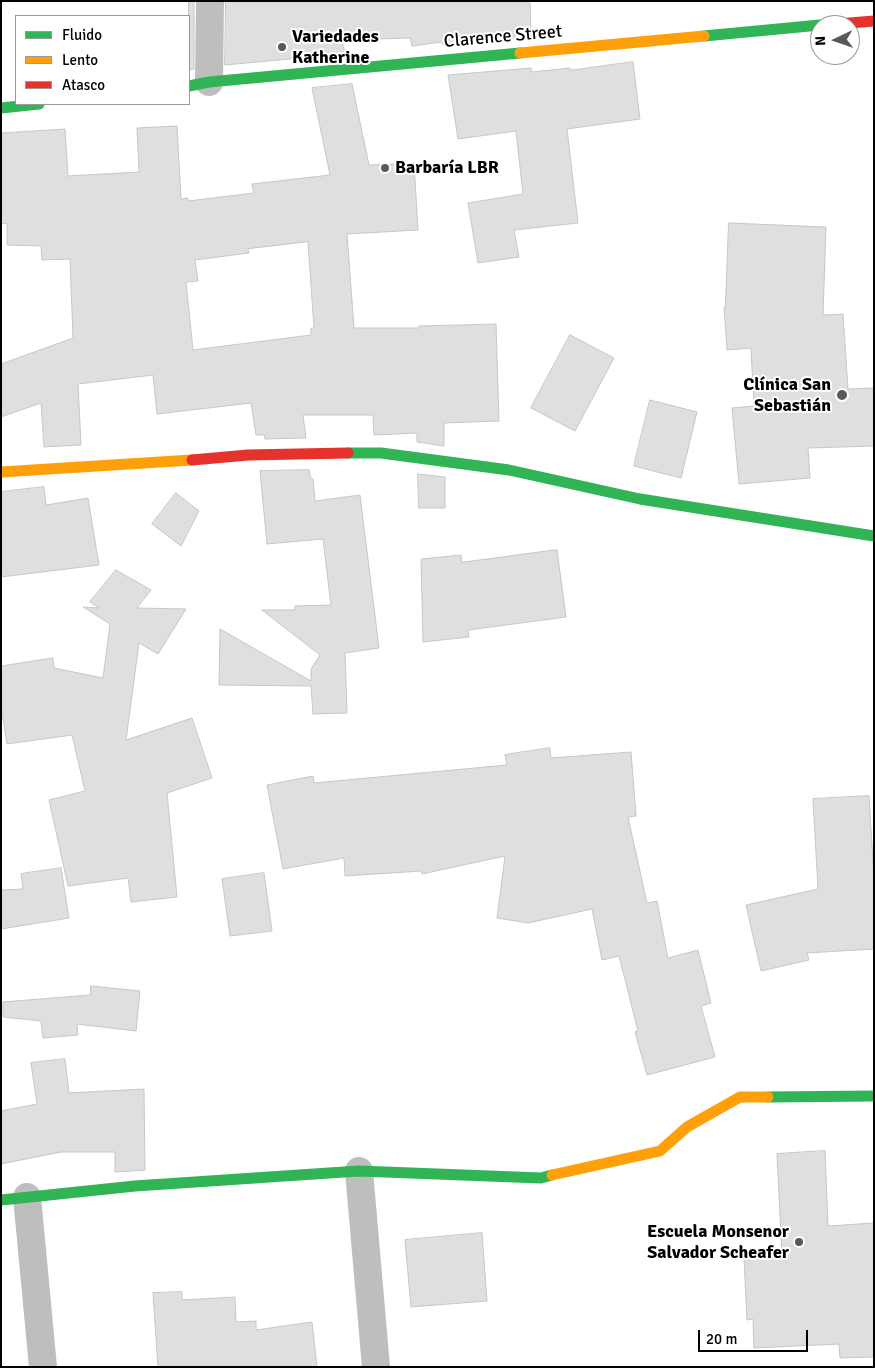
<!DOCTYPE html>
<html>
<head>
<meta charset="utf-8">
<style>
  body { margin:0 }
  #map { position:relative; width:875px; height:1368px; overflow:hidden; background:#fff; font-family:Signika,sans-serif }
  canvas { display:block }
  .frame { position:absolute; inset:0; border:2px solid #000; pointer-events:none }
  .legend { position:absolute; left:15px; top:15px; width:175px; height:90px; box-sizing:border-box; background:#fff; border:1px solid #999; margin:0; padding:6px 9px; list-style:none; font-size:15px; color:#000 }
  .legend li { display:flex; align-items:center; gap:10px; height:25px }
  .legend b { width:25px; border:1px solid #999 }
  .north { position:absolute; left:810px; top:15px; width:50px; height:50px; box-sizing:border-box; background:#fff; border:1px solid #999; border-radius:50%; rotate:267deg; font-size:14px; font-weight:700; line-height:20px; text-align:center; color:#000 }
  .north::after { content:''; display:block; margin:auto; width:18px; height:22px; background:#595959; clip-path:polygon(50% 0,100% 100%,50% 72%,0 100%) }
  .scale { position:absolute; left:698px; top:1330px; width:110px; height:22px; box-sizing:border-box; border:2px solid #000; border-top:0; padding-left:6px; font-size:15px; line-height:18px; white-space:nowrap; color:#000; -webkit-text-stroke:4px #fff; paint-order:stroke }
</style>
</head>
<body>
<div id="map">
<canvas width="875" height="1368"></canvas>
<div class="frame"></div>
<ul class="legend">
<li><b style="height:6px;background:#30b455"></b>Fluido</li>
<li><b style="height:6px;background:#ff9f0a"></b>Lento</li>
<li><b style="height:6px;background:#e5322d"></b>Atasco</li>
</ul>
<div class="north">N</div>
<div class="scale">20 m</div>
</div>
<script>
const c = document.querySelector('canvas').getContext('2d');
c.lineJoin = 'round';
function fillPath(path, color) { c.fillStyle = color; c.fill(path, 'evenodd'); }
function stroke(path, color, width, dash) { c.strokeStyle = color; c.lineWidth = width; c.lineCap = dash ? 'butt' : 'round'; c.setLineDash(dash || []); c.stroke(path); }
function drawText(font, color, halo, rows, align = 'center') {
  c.font = font + ' Signika,sans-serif'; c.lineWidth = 4; c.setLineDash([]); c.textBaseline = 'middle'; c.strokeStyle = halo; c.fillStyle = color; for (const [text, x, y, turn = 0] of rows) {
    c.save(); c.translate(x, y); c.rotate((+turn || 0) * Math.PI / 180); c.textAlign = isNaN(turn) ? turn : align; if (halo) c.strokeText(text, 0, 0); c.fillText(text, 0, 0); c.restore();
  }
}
const building = new Path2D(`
  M189,1h5v68l-5,1z
  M226,1h304l1,35 -88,9 -1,-3 -30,4 -2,-8 -68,2 3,14 -120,11z
  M633,62l7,57 -73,10 11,94 -64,7 5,27 -41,6 -10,-60 55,-9 -7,-63 -58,8 -10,-64 83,-7 1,4 38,-4v2z
  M352,84l17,81 45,-2 4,67 -71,4 7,94h65v-2l77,-2 3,97 -55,2v23l-27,-4v-9l-43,2 -1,-20h-70l3,23 -41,1 -1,-4h-8l-5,-32 -94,11 -4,-39 -75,9 3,61 -37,2 -3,-44 -40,14v-53l72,-26 -3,-79 -28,1 -1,-14 -34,-1v-22l-6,1v-91l64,-4 3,47 71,-4 -2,-44 40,-2 4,73 7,-1v3l66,-8 -2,-9 78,-9 -18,-87zM308,242l6,86h-3v7l-118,15 -7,-68 12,-1 -3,-21 54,-7 -1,-4z
  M729,223l97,4 -3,88 20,-1 5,75 26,-1v58l-66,2 2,30 -71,6 -7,-76 22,-2 -3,-58 -24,2 -3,-43h1z
  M570,335l44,23 -39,73 -44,-23z
  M650,400l47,12 -16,66 -47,-12z
  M309,470l2,9h2l2,22 45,-6 19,153 -34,5 2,60 -34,1 -2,-28 -92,-1 1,-56 91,52v-12l9,-14 -58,-45h33v-4l36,-1 -8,-66 -56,5 -7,-73z
  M418,474l27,3v31h-26z
  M44,487l2,18 42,-7 11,67 -98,12v-85z
  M176,493l23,18 -18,35 -29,-22z
  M557,550l9,67 -98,13 1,7 -46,5 -2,-83 40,-4 1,7z
  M116,570l35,20 -14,18 49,1 -28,45 -19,-11 -13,97 66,-22 20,60 -45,15 10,104 -46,5 -3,-24 -60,8 -19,-86 36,-9 -13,-56 -65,9 -6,-38v-40l52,-8 1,10 49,10 7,-54 -27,-17 16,1 -9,-6z
  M550,748l1,10 80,-6 5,64 -8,1 19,86 10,-2 11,57 30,-8 13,53 -10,3 14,51 -68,18 -12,-43 3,-1 -19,-75 -17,4 -10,-51 -64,14 -31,-5 8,-62 -83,18 -1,-3 -76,5 -1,-18 -61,11 -16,-84 46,-9 1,7 193,-18 -2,-10z
  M869,796l5,83v70l-67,4 2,7 -48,11 -15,-66 72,-16 -5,-90z
  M61,868l8,50 -68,11v-39l22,-1 -2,-15z
  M264,873l8,58 -42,5 -8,-57z
  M91,986l49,5 -4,40 -59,-7 1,11 -35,3 -2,-17 -38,-4v-15l87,-7z
  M65,1059l4,34 75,-4 1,81 -30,2v-20h-54l-60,12v-53l36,-7 -6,-41z
  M825,1151l3,75 46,-3v134l-34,1 -1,-14 -85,4 -1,-29 -6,1 -3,-61 38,-2 -5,-103z
  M482,1233l5,68 -76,6 -6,-67z
  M182,1292v8l53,-3 1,25 20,-1v9l56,-8 5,45h-159l-5,-74z`);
fillPath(building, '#dfdfdf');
stroke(building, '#c7c7c7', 1);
stroke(new Path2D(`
  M209,82l1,-81
  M359,1171l17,196
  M27,1197l16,170`), '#bebebe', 28);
stroke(new Path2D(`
  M704,36l116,-11
  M189,86l20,-4 311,-29
  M1,108l38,-4
  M348,453h33l128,17 131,29 234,37
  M768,1097l106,-1
  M1,1200l134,-14 224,-15 182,7 11,-3`), '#30b455', 11);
stroke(new Path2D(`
  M520,53l184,-17
  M1,472l191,-12
  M552,1175l108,-24 27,-24 53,-30h28`), '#ff9f0a', 11);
stroke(new Path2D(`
  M825,25l49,-4
  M192,460l56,-5 100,-2`), '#e5322d', 11);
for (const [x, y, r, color] of [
  [282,47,5,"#595959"],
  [385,168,5,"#595959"],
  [842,395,6,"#595959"],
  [799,1242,5,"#595959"]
]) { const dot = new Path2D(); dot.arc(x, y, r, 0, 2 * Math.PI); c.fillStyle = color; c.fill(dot); stroke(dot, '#fff', 2); }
drawText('bold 18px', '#000', '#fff', [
  ["Variedades",292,37],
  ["Katherine",292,58],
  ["Barbaría LBR",395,168],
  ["Clínica San",831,385,"right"],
  ["Sebastián",831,406,"right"],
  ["Escuela Monsenor",789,1232,"right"],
  ["Salvador Scheafer",789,1253,"right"]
], 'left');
drawText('18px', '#000', '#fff', [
  ["Clarence Street",503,37,-5]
]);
</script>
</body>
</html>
